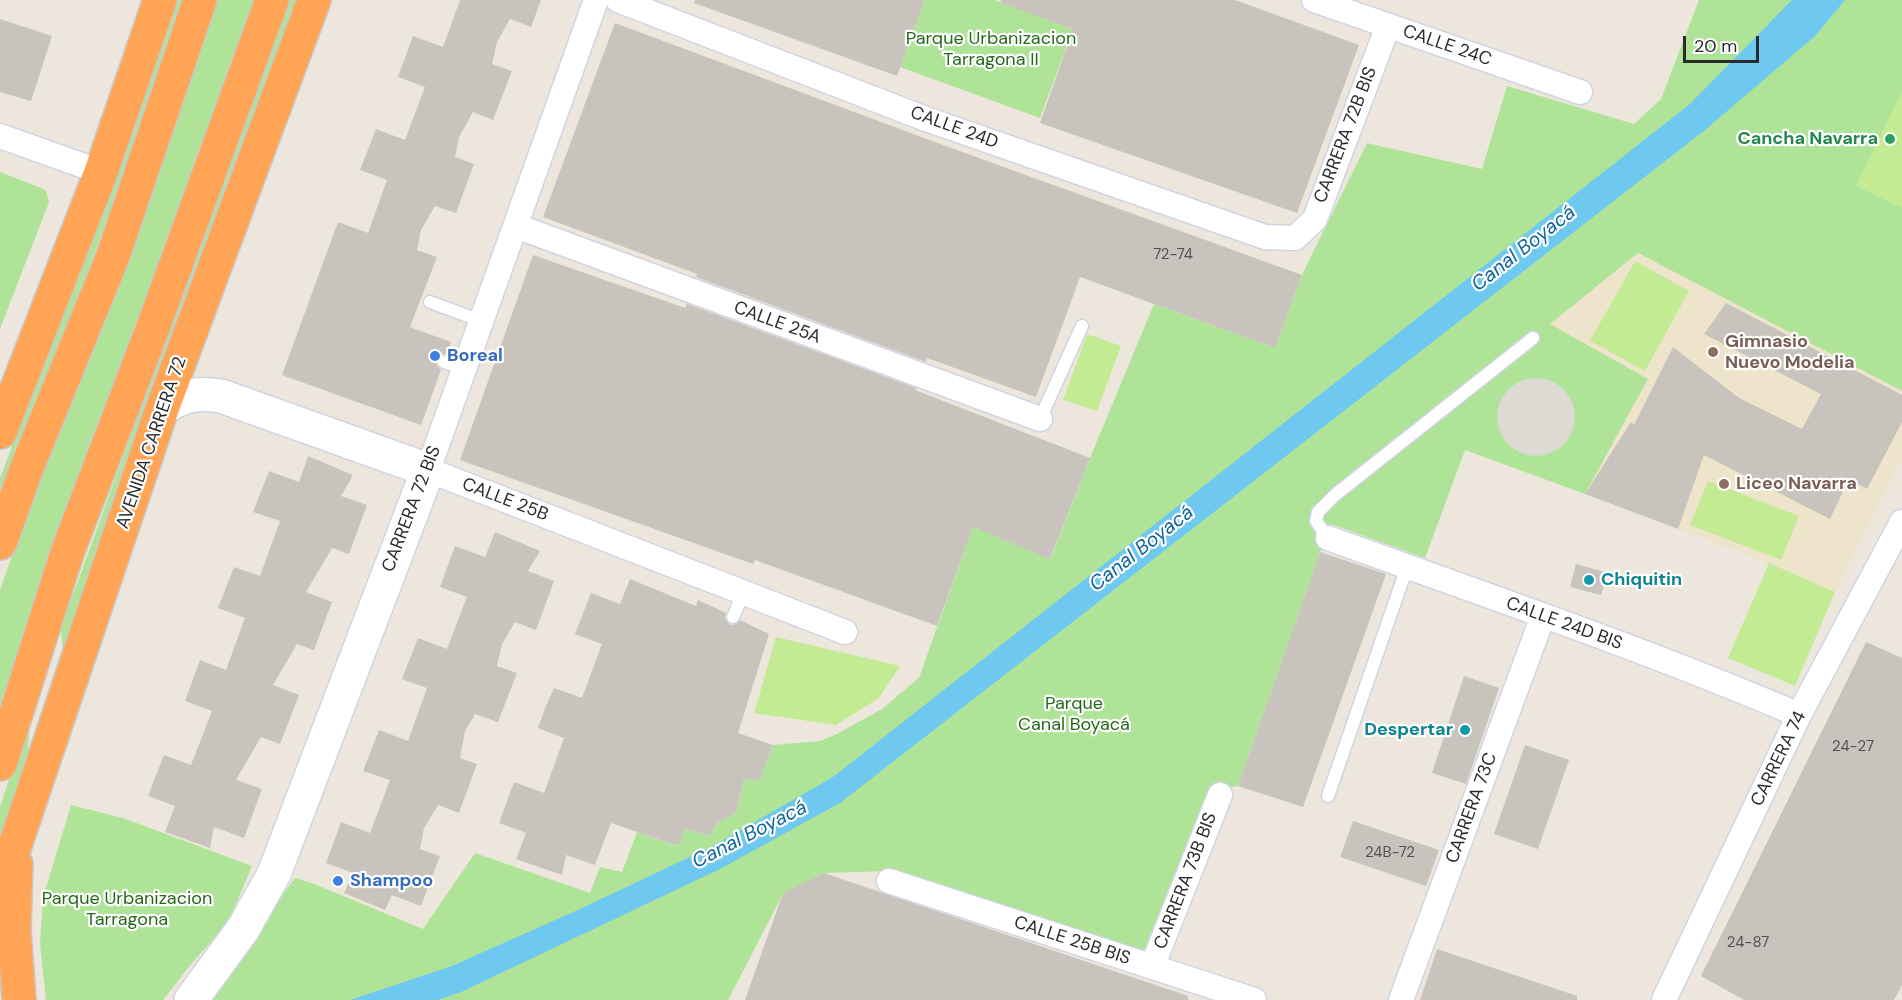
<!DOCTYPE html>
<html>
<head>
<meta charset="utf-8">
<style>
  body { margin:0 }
  #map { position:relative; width:1902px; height:1000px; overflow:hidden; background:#ede6dc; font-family:"DM Sans",sans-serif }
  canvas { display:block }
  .scale { position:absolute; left:1683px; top:36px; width:76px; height:27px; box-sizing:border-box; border:3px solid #2a2a2a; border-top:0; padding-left:8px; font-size:18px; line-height:21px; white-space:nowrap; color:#2a2a2a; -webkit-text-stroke:4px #fff; paint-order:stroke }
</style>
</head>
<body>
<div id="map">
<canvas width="1902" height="1000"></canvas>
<div class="scale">20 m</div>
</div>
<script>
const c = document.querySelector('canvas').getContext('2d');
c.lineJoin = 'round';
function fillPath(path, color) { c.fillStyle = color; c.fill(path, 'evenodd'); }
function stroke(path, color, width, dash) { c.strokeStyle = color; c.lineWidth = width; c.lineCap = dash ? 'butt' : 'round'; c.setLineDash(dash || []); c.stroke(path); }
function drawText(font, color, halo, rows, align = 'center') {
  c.font = font + ' "DM Sans",sans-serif'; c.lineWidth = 4.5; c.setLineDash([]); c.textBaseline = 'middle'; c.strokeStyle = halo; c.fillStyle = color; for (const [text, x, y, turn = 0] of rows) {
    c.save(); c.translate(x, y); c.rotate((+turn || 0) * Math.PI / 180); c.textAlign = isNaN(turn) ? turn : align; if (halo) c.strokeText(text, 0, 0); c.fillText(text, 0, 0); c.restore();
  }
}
fillPath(new Path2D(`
  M1638,253l264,138v68l-67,133 -67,-29 -183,-69 44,-80 -79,-90z`), '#eee4cb');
fillPath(new Path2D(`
  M174,0h13l-187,511v-33l83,-222z
  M214,0h45l-259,723v-133l44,-126z
  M289,0h11l-237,657 -2,-29z
  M925,0h69l79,29 -33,89 -140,-51z
  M1699,0h203v391l-264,-138 -88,71 98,55 -63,115 -120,-44 -40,108 -91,-33 -14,27 -82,234 -26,4 -63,163 -257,-82 -68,2 -41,21 -55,106h-524l91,-122 17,5 111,46 52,-76 115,40 10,-26 22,5 15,-40 40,14 8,-17 24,7 8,-13 19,-10 8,-34 16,1 13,-35 47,-4 17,-7 45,-25 37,-31 54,-151 78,31 39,-100 64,-154 121,44 27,-73 65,-132 115,26 25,-83 127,38 27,-25z
  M0,172l41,16 5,3 3,11 -49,127z
  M30,715l-3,56 -27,78v-42z
  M71,805l52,13 129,48 -24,57 -37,41 -28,36h-117l-6,-57 3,-45z`), '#afe498');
fillPath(new Path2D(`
  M1902,91v117l-46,-22z
  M1635,261l54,30 -44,80 -55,-30z
  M1087,334l34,12 -24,65 -34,-11z
  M1708,481l91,35 -18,44 -91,-35z
  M1769,563l66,29 -40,94 -67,-28z
  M776,637l124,29 -21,32 -43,27 -82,-12z`), '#c3eb93');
fillPath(new Path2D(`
  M1497 417a39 39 0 1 1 78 0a39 39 0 1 1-78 0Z`), '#ddd9d3');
fillPath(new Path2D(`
  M1792,0h53l-30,36 -110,94 -865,673 -120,66 -259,123 -23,8h-88l102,-34 128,-57 133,-63 120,-69 857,-673z`), '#6ec8f0');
fillPath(new Path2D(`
  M460,0h81l-10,27 -21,-8 -13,23 -5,22 20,7 -19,49 -20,-8 -14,25 -4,20 19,7 -18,49 -21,-7 -14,24 -4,20 20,7 -27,70 41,15 -5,12h-4l-6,5v5l5,6 -20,55 -139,-50 56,-153 30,11 19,-53 -27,-10 16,-41 29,11 20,-53 -27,-10 15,-41 30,11z
  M695,0h230l-28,76 -203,-73z
  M1001,0h234l124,45 -62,168 -257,-90 33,-94 -73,-26z
  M0,19l52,17 -21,65 -31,-9z
  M615,23l317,118 370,134 -27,73 -195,-71 -44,120 -109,-39 -1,4 -230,-85 1,-3 -154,-57z
  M533,255l152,53 2,-4 229,84 -1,2 175,68 -40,101 -77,-32 -36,99 -182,-66 -2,4 -293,-104z
  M1726,303l176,92v27l-35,67 -18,-10 -19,40 -126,-64 -26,74 -93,-35 46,-72 3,3 39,-78 66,51 63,31 19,-35 -117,-60z
  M308,456l45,19 -12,21 26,9 -18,49 -17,-6 -26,44 26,10 -18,48 -17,-6 -24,41 26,10 -19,49 -19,-7 -25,43 26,9 -18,49 -30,-11 -4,21 -45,-16 10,-26 -27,-10 16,-41 27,10 21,-54 -27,-10 15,-41 26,10 19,-52 -27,-10 16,-41 26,9 20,-55 -27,-9 16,-41 30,11z
  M495,532l45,19 -12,20 26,10 -18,49 -21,-8 -13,22 -5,22 20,7 -19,49 -23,-8 -10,17 -5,27 17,6 -18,49 -21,-8 -14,23 -4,21 20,7 -19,50 -29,-11 -7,15 -41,-17 9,-20 -27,-10 15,-41 29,11 20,-53 -27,-9 16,-41 29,11 19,-53 -25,-9 16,-41 29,11 20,-52 -27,-10 15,-41 30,11z
  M1320,552l66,22 -83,233 -65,-21z
  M1576,564l32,9 -7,22 -31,-8z
  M630,579l66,27 2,-6 28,13 -1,5 4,6 5,1 6,-5 29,14 -31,99 35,12 -13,35 -16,-1 -8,34 -19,10 -8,13 -24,-7 -7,17 -67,-23 -16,42 -29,-10 -4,20 -46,-16 10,-26 -27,-10 15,-41 30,11 20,-55 -26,-10 8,-22 8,-18 28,10 20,-54 -27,-10 16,-41 29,11z
  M1866,642l36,16v327l-8,15h-150l-43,-24z
  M1464,676l35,12 -33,96 -34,-11z
  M1525,745l44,15 -31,89 -44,-15z
  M1353,821l86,29 -13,36 -86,-29z
  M824,873l364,123v4h-443l38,-107z
  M1437,949l140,47v4h-157z`), '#c8c3bc');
const lane = new Path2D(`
  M430,302l51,19
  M444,362l20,6
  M1040,419l42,-93
  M1328,538l-12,-17 2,-9 17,-17 198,-157
  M733,617l11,-25
  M1328,796l79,-229`);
const street = new Path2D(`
  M596,0l-168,470 417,162
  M618,0l308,119 339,118 30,1 20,-19 73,-193
  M1314,0l266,92
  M0,136l101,36
  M516,226l524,193
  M1328,538c157,57 317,111 471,177
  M889,881l365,119
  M1152,967l68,-172
  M1401,1000l142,-384
  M1664,1000l135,-285 103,-193`);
const secondary = new Path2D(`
  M162,409c22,-14 34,-17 59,-13l207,74 -154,404 -31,55 -52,71`);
const highway = new Path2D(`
  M0,432l101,-260 59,-172
  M0,543l26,-73 87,-214 87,-256
  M0,764l67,-211 87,-228 118,-325
  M16,864l-2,66 5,70
  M0,890l162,-481 152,-409`);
stroke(lane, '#d1d4e3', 15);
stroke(street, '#d1d4e3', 27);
stroke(secondary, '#d1d4e3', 36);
stroke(highway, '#c8c8c8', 36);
stroke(lane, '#fff', 12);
stroke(street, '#fff', 24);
stroke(secondary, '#fff', 33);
stroke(highway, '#ffa555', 33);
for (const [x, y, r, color] of [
  [1890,139,6,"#2e9e5b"],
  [1713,352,6,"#8d6e63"],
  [435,356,6,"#3f7fe0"],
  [1724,484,6,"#8d6e63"],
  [1589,580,6,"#0f9aa8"],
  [1465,730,6,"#0f9aa8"],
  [338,881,6,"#3f7fe0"]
]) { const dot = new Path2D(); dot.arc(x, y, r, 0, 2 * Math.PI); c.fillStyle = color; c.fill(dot); stroke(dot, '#fff', 2); }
drawText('15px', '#52504e', null, [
  ["72-74",1173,255],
  ["24-27",1853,747],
  ["24B-72",1390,853],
  ["24-87",1748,943]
]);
drawText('18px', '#266919', '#fff', [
  ["Parque Urbanizacion",991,39],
  ["Tarragona II",991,60],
  ["Parque",1074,704],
  ["Canal Boyacá",1074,725],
  ["Parque Urbanizacion",127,899],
  ["Tarragona",127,920]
]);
drawText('18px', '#2a2a2a', '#fff', [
  ["CALLE 24C",1447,46,19],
  ["CALLE 24D",954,128,20],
  ["CARRERA 72B BIS",1346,135,-69],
  ["CALLE 25A",777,323,20],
  ["AVENIDA CARRERA 72",152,443,-71],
  ["CALLE 25B",505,500,21],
  ["CARRERA 72 BIS",412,509,-69],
  ["CALLE 24D BIS",1564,624,20],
  ["CARRERA 74",1779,759,-64],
  ["CARRERA 73C",1472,808,-70],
  ["CARRERA 73B BIS",1186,881,-69],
  ["CALLE 25B BIS",1072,941,18]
]);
drawText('bold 18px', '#27864d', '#fff', [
  ["Cancha Navarra",1878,139]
], 'right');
drawText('bold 18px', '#785e54', '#fff', [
  ["Gimnasio",1725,342],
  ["Nuevo Modelia",1725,363],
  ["Liceo Navarra",1736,484]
], 'left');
drawText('bold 18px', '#366cbe', '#fff', [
  ["Boreal",447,356],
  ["Shampoo",350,881]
], 'left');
drawText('bold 18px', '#0d838f', '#fff', [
  ["Chiquitin",1601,580],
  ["Despertar",1453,730,"right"]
], 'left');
drawText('italic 20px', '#0c659d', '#fff', [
  ["Canal Boyacá",1524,249,-38],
  ["Canal Boyacá",1142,549,-38],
  ["Canal Boyacá",750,835,-27]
]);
</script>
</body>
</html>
